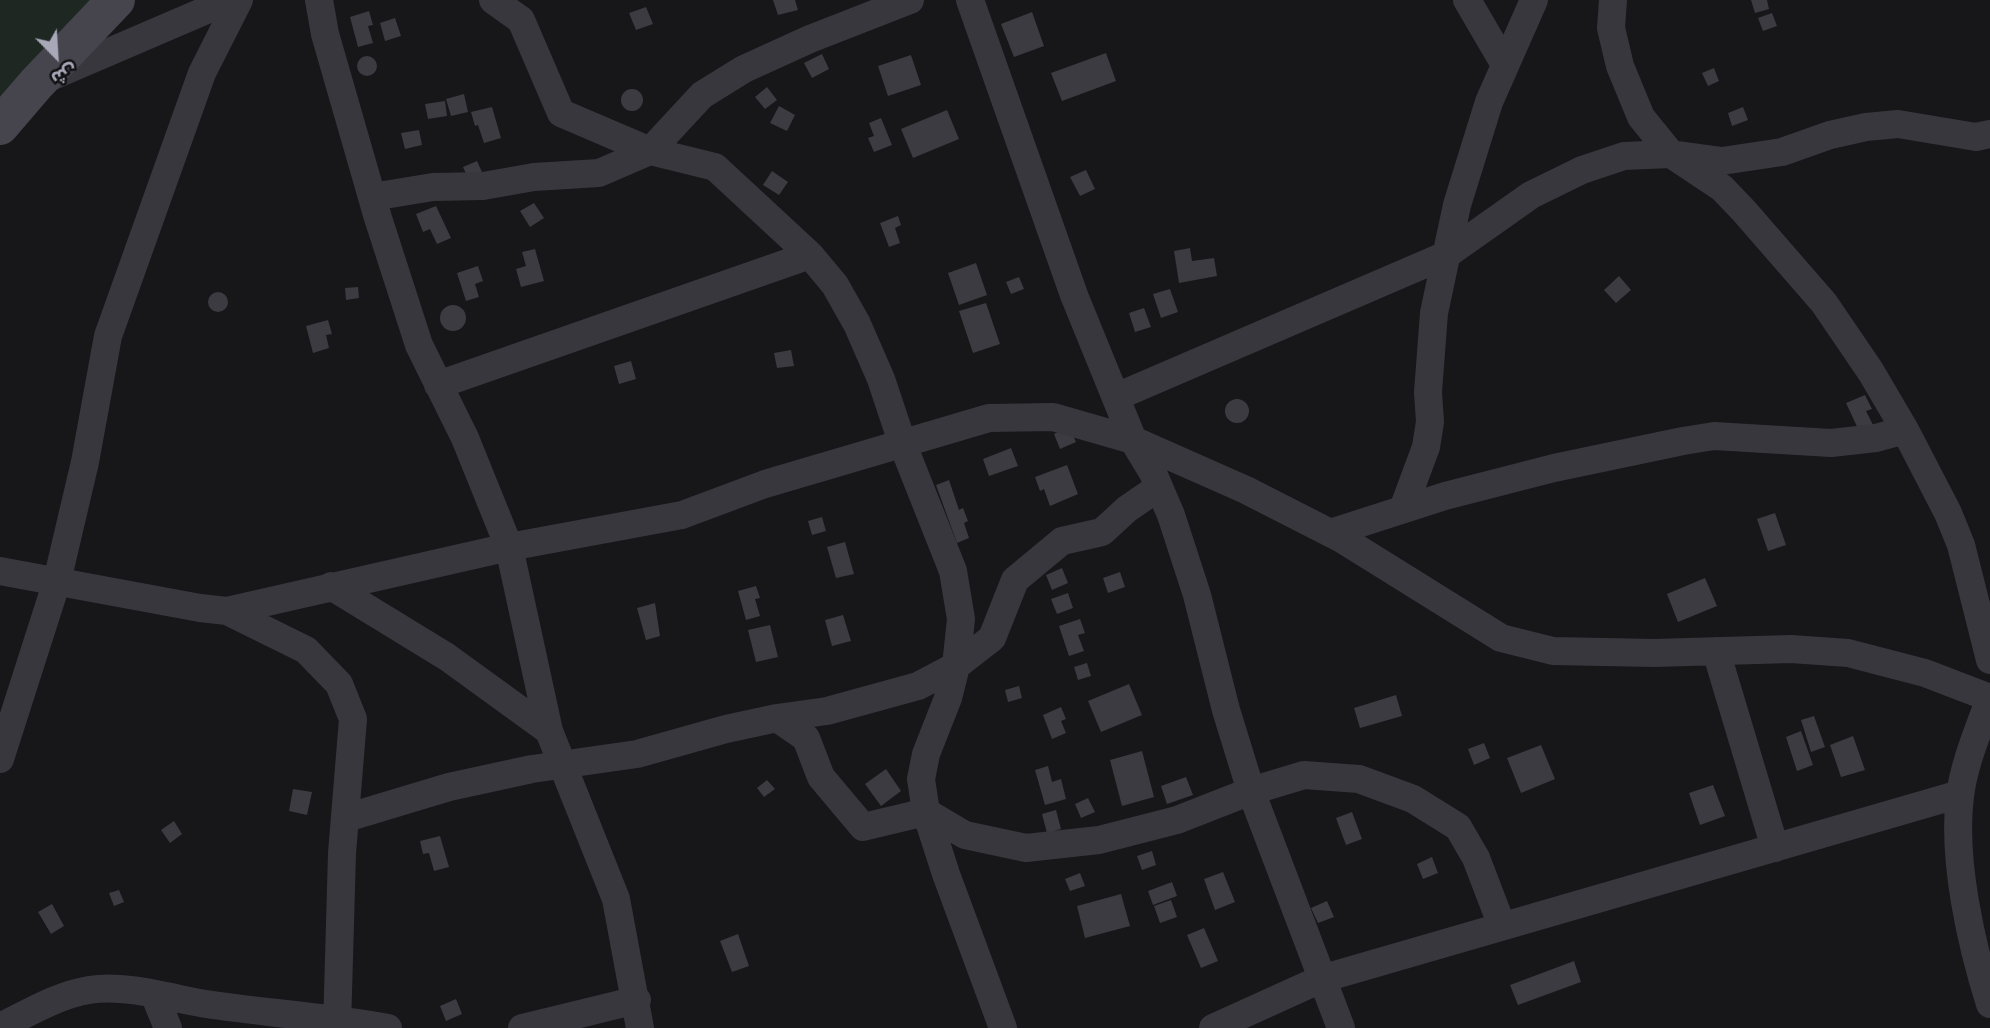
<!DOCTYPE html>
<html>
<head>
<meta charset="utf-8">
<style>
  body { margin:0 }
  #map { position:relative; width:1990px; height:1028px; overflow:hidden; background:#171619; font-family:Commissioner,"Noto Sans Arabic",sans-serif }
  canvas { display:block }
  .north { position:absolute; left:21px; top:21px; width:70px; height:70px; -webkit-text-stroke:5px #121114; paint-order:stroke; rotate:156deg; font-size:19px; font-weight:700; line-height:28px; text-align:center; color:#a8a8b9 }
  .north::after { content:''; display:block; margin:auto; width:24px; height:32px; background:#a8a8b9; clip-path:polygon(50% 0,100% 100%,50% 72%,0 100%) }
</style>
</head>
<body>
<div id="map">
<canvas width="1990" height="1028"></canvas>
<div class="north">ش</div>
</div>
<script>
const c = document.querySelector('canvas').getContext('2d');
c.lineJoin = 'round';
function fillPath(path, color) { c.fillStyle = color; c.fill(path, 'evenodd'); }
function stroke(path, color, width, dash) { c.strokeStyle = color; c.lineWidth = width; c.lineCap = dash ? 'butt' : 'round'; c.setLineDash(dash || []); c.stroke(path); }
fillPath(new Path2D(`
  M0,0h107l-107,117z`), '#1e2722');
fillPath(new Path2D(`
  M773,0h22l3,10 -20,5z
  M1751,0h16l2,9 -14,4z
  M646,7l7,17 -17,6 -7,-17z
  M369,11l4,14 -5,1 5,17 -15,4 -8,-30z
  M1032,12l12,34 -30,11 -13,-33z
  M1772,13l5,13 -14,5 -5,-13z
  M395,18l6,18 -16,5 -5,-18z
  M1106,53l10,28 -54,20 -11,-28z
  M822,54l7,15 -17,9 -8,-15z
  M911,55l10,30 -33,11 -10,-30z
  M357 66a10 10 0 1 1 20 0a10 10 0 1 1-20 0Z
  M1714,68l5,13 -11,5 -6,-13z
  M767,87l10,13 -12,9 -10,-12z
  M621 100a11 11 0 1 1 22 0a11 11 0 1 1-22 0Z
  M464,94l4,18 -17,4 -5,-17z
  M445,101l2,15 -19,3 -3,-15z
  M779,106l16,9 -8,16 -17,-8z
  M492,107l9,31 -17,5 -6,-18 -3,1 -4,-14z
  M1743,107l5,13 -16,6 -4,-13z
  M947,110l12,29 -46,19 -12,-29z
  M881,118l11,27 -18,7 -6,-14 6,-2 -5,-13z
  M419,130l3,15 -17,4 -4,-16z
  M477,161l5,11 -14,6 -5,-11z
  M1086,170l9,19 -15,7 -10,-19z
  M772,171l16,11 -9,13 -16,-10z
  M534,203l10,15 -14,9 -10,-16z
  M436,206l15,32 -14,6 -7,-15 -7,3 -7,-18z
  M898,216l3,9 -6,3 5,15 -11,4 -9,-24z
  M1190,248l2,13 22,-3 3,18 -38,7 -5,-32z
  M535,249l9,32 -23,6 -5,-18 10,-3 -4,-14z
  M976,263l11,32 -28,10 -11,-32z
  M478,266l5,15 -8,3 4,13 -13,4 -9,-28z
  M1619,276l12,14 -15,13 -12,-13z
  M1019,277l5,12 -13,5 -5,-12z
  M358,287l1,11 -13,2 -1,-12z
  M1170,289l8,23 -17,6 -8,-24z
  M208 302a10 10 0 1 1 20 0a10 10 0 1 1-20 0Z
  M986,303l14,41 -27,9 -14,-42z
  M440 318a13 13 0 1 1 26 0a13 13 0 1 1-26 0Z
  M1144,308l7,19 -16,5 -6,-19z
  M328,320l4,14 -6,1 3,13 -16,5 -7,-27z
  M791,350l3,16 -17,2 -3,-15z
  M631,361l5,18 -17,5 -5,-18z
  M1865,395l7,14 -6,2 8,16 -14,6 -14,-30z
  M1225 411a12 12 0 1 1 24 0a12 12 0 1 1-24 0Z
  M1069,427l7,15 -16,7 -6,-15z
  M1011,448l7,18 -29,10 -6,-17z
  M1067,465l11,29 -28,12 -6,-17 -4,2 -5,-14z
  M949,480l10,30 4,-2 5,13 -4,2 5,15 -12,5 -21,-58z
  M1775,513l11,32 -18,6 -11,-32z
  M822,517l4,14 -14,4 -4,-14z
  M845,542l9,32 -18,4 -9,-31z
  M1062,568l6,15 -16,7 -6,-15z
  M1120,572l5,15 -17,6 -5,-15z
  M1705,578l12,28 -39,16 -11,-28z
  M756,586l4,12 -5,1 5,17 -14,4 -8,-29z
  M1068,593l5,15 -16,6 -6,-15z
  M655,603l5,33 -14,4 -9,-32z
  M843,615l8,26 -19,5 -7,-26z
  M1080,619l5,14 -7,2 6,16 -15,5 -10,-30z
  M770,625l8,32 -22,5 -8,-32z
  M1087,663l4,13 -13,4 -4,-13z
  M1129,684l13,31 -41,17 -13,-31z
  M1019,686l3,12 -14,4 -3,-12z
  M1396,695l6,21 -42,12 -6,-20z
  M1061,707l5,12 -5,2 5,12 -14,6 -9,-24z
  M1814,716l11,31 -14,5 -10,-32z
  M1801,731l12,34 -16,6 -11,-34z
  M1853,736l12,34 -24,7 -11,-32z
  M1484,743l6,15 -16,7 -6,-16z
  M1541,745l14,34 -34,14 -14,-35z
  M1142,751l12,46 -32,9 -12,-46z
  M1048,766l4,16 9,-3 5,20 -21,6 -10,-35z
  M886,769l15,22 -20,15 -16,-22z
  M1186,777l7,18 -26,9 -6,-18z
  M767,780l8,9 -11,8 -7,-9z
  M1713,785l12,31 -25,9 -11,-32z
  M293,789l19,3 -5,23 -18,-4z
  M1088,798l7,14 -14,6 -6,-14z
  M1056,810l5,19 -14,4 -5,-19z
  M1352,812l10,27 -16,6 -10,-27z
  M174,821l8,13 -12,9 -9,-13z
  M440,836l9,31 -15,4 -5,-18 -6,1 -3,-13z
  M1152,851l4,14 -14,5 -5,-14z
  M1432,857l6,16 -15,6 -6,-15z
  M1223,872l12,30 -20,8 -11,-31z
  M1080,873l5,13 -15,5 -5,-12z
  M1172,882l5,14 -24,9 -5,-14z
  M119,890l5,12 -10,4 -5,-13z
  M1121,894l9,32 -45,12 -8,-32z
  M1171,900l6,17 -17,6 -6,-17z
  M1327,901l7,16 -16,6 -7,-15z
  M52,904l12,22 -13,8 -13,-22z
  M1204,928l14,33 -17,7 -14,-33z
  M738,934l11,32 -17,6 -12,-31z
  M1574,961l7,21 -63,23 -8,-20z
  M456,999l6,15 -16,7 -6,-15z`), '#3c3b41');
stroke(new Path2D(`
  M319,0l6,34 53,184 41,127 46,93 44,109 40,184 67,168 24,129
  M493,0l28,20 40,93 89,38 65,16 95,88 25,30 22,39 24,55 22,66 50,126 8,48 -5,47 -8,32 -22,56 -5,25 5,33 20,62 57,154
  M970,0l104,295 59,145 20,33 18,42 26,80 29,115 25,81 90,237
  M1467,0l38,65
  M1613,0l-2,28 9,38 21,51 30,37 51,34 22,23 80,92 47,69 34,58 43,83 13,32 29,115
  M46,79l184,-79
  M372,197l61,-10 50,-1 51,-9 65,-4 51,-22 52,-56 42,-26 66,-30 100,-39
  M438,385l372,-130
  M1116,397l330,-142 85,-60 51,-25 42,-14 47,-2 51,7 60,-9 48,-17 36,-8 32,-3 78,13 14,-3
  M1403,509l23,-62 4,-25 -2,-30 6,-79 23,-108 32,-103 45,-102
  M1330,533l115,-37 109,-28 129,-27 31,-5 117,7 45,-5 29,-8
  M0,571l200,37 27,3 282,-64 173,-32 83,-31 224,-66 64,-1 80,23 113,50 96,49 159,99 52,13 101,2 137,-4 57,4 77,20 65,25c-11,31 -26,65 -30,98 -8,63 11,148 30,208
  M331,586l116,71 102,74
  M227,611l79,39 33,34 14,35 -11,134 -5,175
  M1716,651l59,197
  M777,718l29,20 15,39 42,50 63,-15 39,23 61,13 73,-8 78,-20 74,-29 53,-16 55,4 54,20 45,28 18,31 26,68
  M0,759l57,-178 28,-119 23,-126 94,-263 37,-73
  M346,818l103,-31 83,-18 105,-15 89,-25 51,-11 50,-7 91,-25 38,-20 36,-28 23,-58 47,-39 40,-9 25,-23 32,-22
  M154,994l14,34
  M0,1027c28,-14 58,-32 89,-37 37,-6 81,8 117,14 61,9 121,13 182,24
  M522,1028l115,-28
  M1213,1028l108,-49 639,-185`), '#38373e', 28);
stroke(new Path2D(`
  M0,126l36,-42 80,-84`), '#46454e', 38);
</script>
</body>
</html>
